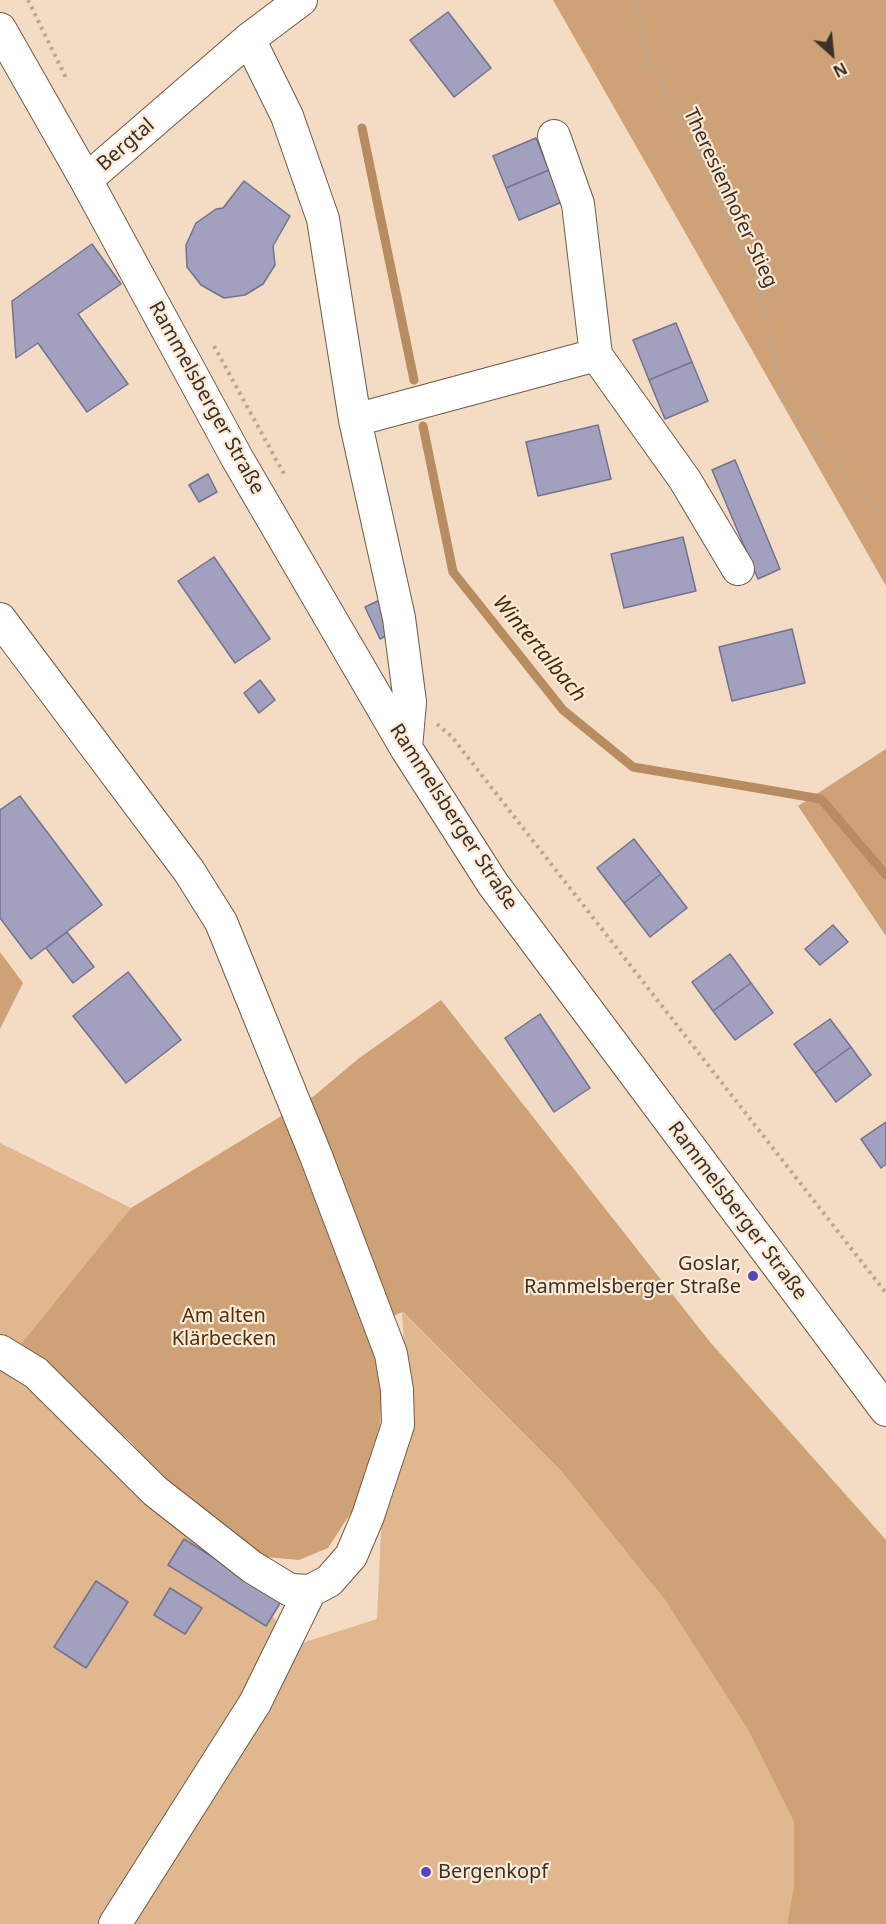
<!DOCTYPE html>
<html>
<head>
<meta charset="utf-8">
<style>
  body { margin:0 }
  #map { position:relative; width:886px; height:1924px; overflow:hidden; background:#f4dbc3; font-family:"Noto Sans",sans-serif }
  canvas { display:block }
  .north { position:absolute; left:802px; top:24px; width:60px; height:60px; -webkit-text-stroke:4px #feead6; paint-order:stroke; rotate:153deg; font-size:16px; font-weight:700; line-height:24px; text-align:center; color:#3a3127 }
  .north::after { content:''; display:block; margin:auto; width:21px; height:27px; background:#3a3127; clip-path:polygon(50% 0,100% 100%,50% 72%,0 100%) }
</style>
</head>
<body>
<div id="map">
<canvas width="886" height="1924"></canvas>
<div class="north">N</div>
</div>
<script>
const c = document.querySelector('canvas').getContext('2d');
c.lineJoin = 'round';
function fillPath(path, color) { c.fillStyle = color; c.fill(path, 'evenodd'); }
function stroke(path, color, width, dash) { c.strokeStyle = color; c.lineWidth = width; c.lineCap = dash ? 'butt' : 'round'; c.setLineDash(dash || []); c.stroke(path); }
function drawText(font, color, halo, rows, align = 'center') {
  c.font = font + ' "Noto Sans",sans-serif'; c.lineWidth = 4.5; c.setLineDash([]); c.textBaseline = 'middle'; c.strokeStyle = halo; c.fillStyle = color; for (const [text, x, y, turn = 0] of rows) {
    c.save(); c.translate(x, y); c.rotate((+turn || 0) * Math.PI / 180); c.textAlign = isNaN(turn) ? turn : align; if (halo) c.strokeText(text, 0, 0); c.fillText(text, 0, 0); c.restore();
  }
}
fillPath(new Path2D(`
  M0,1143l131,65 -112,141 280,295 78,-25 5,-109 27,-78 -7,-120 160,160 103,128 82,128 47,94v63l-7,39h-787z`), '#e0b78e');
fillPath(new Path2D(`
  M553,0h333v586z
  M886,749v187l-88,-130z
  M0,952l23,31 -23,46z
  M441,1000l269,342 176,198v384h-99l7,-39v-63l-47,-94 -82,-128 -103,-128 -159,-160 -32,12 11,53 -2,48 -26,83 -26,40 -29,12 -45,-4 -61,-43 -63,-72 -112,-93 113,-140 183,-112 44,-37z`), '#cea276');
stroke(new Path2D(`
  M362,128l52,252
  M423,426l30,146 110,138 70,57 188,32 65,76`), '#b68c60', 9);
const building = new Path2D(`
  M448,12l43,56 -37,29 -44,-57z
  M536,138l13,32 -43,18 -13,-32z
  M549,170l13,32 -43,18 -13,-32z
  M244,181l46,35 -17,30 2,19 -12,19 -18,11 -21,3 -23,-13 -14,-18 -1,-22 10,-22 20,-14 7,-1z
  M92,244l29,40 -43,30 50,70 -41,28 -49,-69 -22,15 -4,-57z
  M676,323l16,39 -43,18 -16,-40z
  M692,362l16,39 -43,18 -16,-39z
  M598,425l13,54 -73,17 -12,-54z
  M735,460l45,109 -22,10 -46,-109z
  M208,474l9,18 -18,10 -10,-17z
  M683,537l13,54 -72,17 -13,-54z
  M214,557l56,82 -35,24 -57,-82z
  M382,599l14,32 -16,8 -15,-32z
  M792,629l13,54 -73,18 -13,-54z
  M260,680l15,20 -16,13 -15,-20z
  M20,796l82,109 -71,54 -31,-41v-108z
  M634,839l27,35 -37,29 -27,-35z
  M661,874l26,34 -37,29 -26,-34z
  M833,925l15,17 -28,23 -15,-16z
  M67,932l27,35 -21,16 -27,-35z
  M730,954l21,29 -38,28 -21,-29z
  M128,972l53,68 -55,43 -53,-67z
  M751,983l22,30 -38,27 -22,-29z
  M540,1014l50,74 -36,24 -49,-74z
  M830,1019l21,28 -36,26 -21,-29z
  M851,1047l20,28 -35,27 -21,-29z
  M886,1122v42l-5,4 -20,-29z
  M184,1539l98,61 -16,26 -98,-61z
  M96,1581l32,21 -42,66 -32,-21z
  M170,1588l32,20 -17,26 -31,-19z`);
fillPath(building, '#a1a1bf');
stroke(building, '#72738f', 1.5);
const minor = new Path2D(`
  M0,29l86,151 151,278 169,290 87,136 393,526
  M249,39l38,77 36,103 32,201 44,198 11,84 -4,46
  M554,136l24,68 18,151
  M86,180l163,-141 52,-39
  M355,420l241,-65 89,125 53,89
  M0,619l189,252 32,51 95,234 75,198 6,36 1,35 -30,91 -17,40 -22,25 -19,10 -20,-1 -38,-23 -97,-76 -119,-118 -36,-22
  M115,1924l140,-221 55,-112`);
stroke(minor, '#705b46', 34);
stroke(new Path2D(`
  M28,0l39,80
  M637,0l6,45 114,236 29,123 100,115
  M214,346l70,128
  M437,724l15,13 434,556`), '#bba793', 4, [3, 4.5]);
stroke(minor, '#fff', 32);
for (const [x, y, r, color] of [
  [753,1276,6,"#5745bd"],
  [426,1872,6,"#5745bd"]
]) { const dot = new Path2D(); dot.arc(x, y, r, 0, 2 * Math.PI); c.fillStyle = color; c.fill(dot); stroke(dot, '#feead6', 2); }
drawText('20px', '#3a3127', '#feead6', [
  ["Bergtal",126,145,-41],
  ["Theresienhofer Stieg",730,198,65],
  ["Rammelsberger Straße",206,398,61],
  ["Rammelsberger Straße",453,817,57],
  ["Rammelsberger Straße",737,1211,53]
]);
drawText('20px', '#3a3127', '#feead6', [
  ["Goslar,",741,1264],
  ["Rammelsberger Straße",741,1287],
  ["Bergenkopf",438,1872,"left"]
], 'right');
drawText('20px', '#4f310e', '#feead6', [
  ["Am alten",224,1316],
  ["Klärbecken",224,1339]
]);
drawText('italic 21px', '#482a05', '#feead6', [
  ["Wintertalbach",539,649,50]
]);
</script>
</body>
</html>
